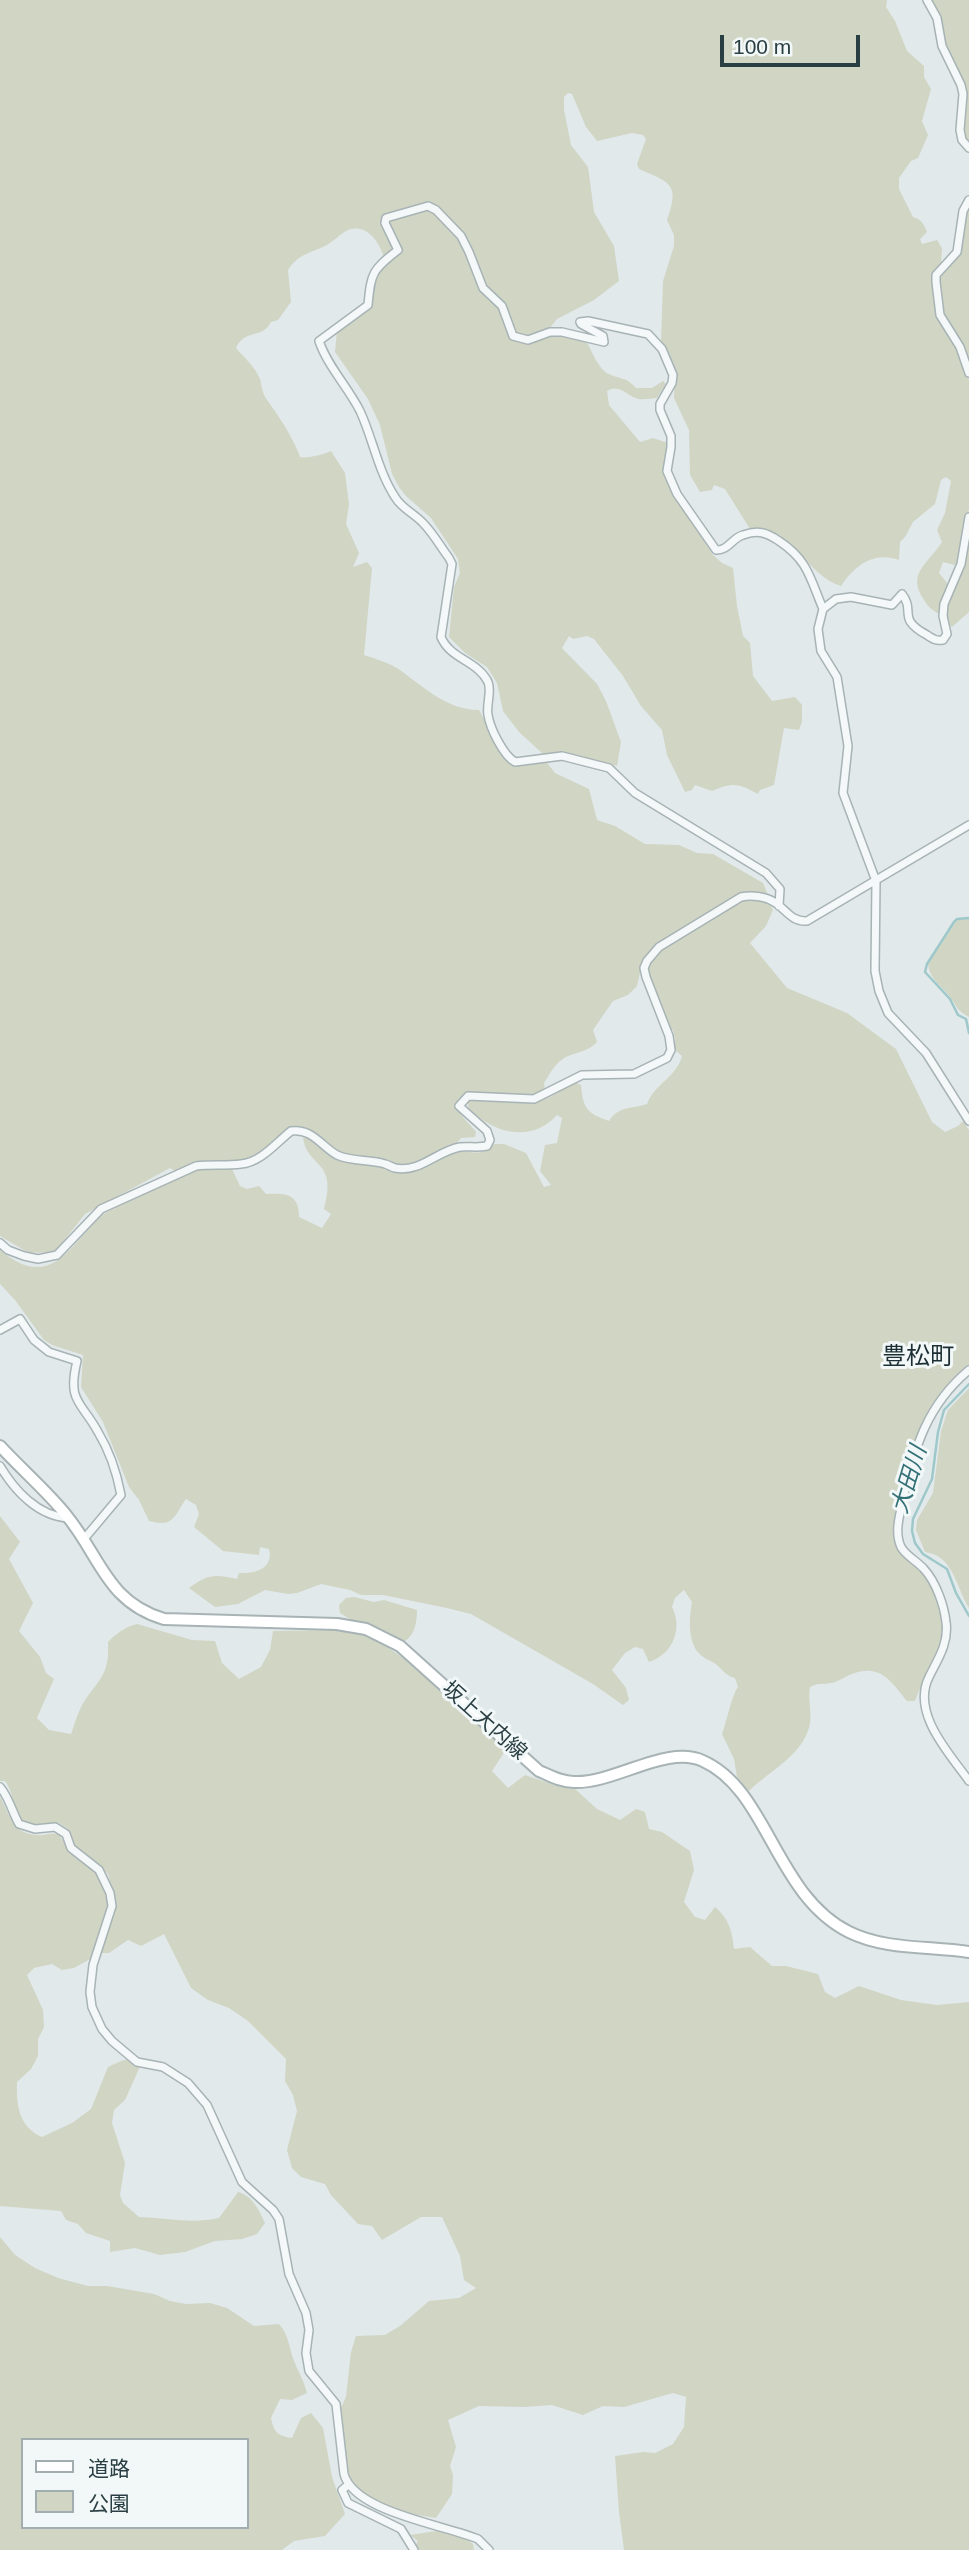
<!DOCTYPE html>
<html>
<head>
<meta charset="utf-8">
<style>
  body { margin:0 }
  #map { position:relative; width:969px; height:2550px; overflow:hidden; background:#e2e9eb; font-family:Helvetica,"Noto Sans JP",sans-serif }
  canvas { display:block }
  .legend { position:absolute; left:21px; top:2438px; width:228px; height:91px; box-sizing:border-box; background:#f2f7f8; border:2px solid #a2adb0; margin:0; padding:9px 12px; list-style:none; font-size:21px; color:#2a3f43 }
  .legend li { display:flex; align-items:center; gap:14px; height:35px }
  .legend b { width:35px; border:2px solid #a2adb0 }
  .scale { position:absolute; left:720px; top:35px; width:140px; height:32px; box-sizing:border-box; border:4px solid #2a3f43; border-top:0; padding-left:9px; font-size:21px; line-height:24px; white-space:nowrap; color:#2a3f43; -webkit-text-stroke:5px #f2f7f8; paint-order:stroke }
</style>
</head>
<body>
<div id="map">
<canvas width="969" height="2550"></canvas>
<ul class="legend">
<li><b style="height:9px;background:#fff"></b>道路</li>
<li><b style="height:19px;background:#d0d5c4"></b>公園</li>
</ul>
<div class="scale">100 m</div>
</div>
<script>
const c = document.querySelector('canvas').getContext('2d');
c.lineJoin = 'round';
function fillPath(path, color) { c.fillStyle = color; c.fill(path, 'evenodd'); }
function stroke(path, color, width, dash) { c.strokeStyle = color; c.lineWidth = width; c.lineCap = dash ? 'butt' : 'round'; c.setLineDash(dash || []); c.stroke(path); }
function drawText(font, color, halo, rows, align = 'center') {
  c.font = font + ' Helvetica,"Noto Sans JP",sans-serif'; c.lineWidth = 6; c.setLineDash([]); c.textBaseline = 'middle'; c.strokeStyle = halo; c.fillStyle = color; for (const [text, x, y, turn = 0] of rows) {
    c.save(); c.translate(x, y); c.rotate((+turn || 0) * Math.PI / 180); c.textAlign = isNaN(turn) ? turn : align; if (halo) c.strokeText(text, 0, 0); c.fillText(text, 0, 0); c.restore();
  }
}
fillPath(new Path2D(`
  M0,0h887l-1,7 9,14 12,30 17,15v11l7,12 -9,32 6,14 -10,23 -7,3 -12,17v11l14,28c8,2 11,7 14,15l-7,7 2,5 15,-4 5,8 -4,67 20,34 11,31v130l-5,12 -6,39 -3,4 -12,-3 -4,11 9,11 -7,16v15c-8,-4 -12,-7 -17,-15 -18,-27 4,-36 18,-58l-5,-12 8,-17 6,-32 -5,-4 -5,3 -6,24 -22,18 -8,15 -5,5 -1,18c-25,-9 -44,5 -58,26 -34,-10 -52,-63 -91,-57l-25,-40 -11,-4 -2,5 -12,2 -10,-17 -1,-45 -15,-32 1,-24 -14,-32 2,-61 11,-35v-11l-7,-15c13,-36 4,-37 -28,-51l-2,-5 9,-25 -3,-4 -11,-2 -35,8 -11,-14 -14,-33 -4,-1 -4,4v13l7,35 17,22 6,45 20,34 5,35 -25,19 -37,19 -8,10 -19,7 -14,-1 -13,-32 -19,-17 -8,-23 -39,-56 -53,10 12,32 -12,8c-5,-15 -17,-34 -36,-27 -7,3 -15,12 -23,16 -15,7 -28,9 -37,24l3,32 -13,18 -7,2c-9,18 -26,6 -35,26 8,9 19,19 24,31 2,8 2,14 7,21 13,18 26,37 33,57 7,2 25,-3 31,-6l14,22 4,31 -3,20 13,29 -6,14 14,-5 5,6 -8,87c12,4 26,8 36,15 25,18 47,40 79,40l28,50h38l10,13 34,16 8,31 18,6 30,18 34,1 18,8 16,1 50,29 5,12h-29l-84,50 -12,15 -6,26 -9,9 -15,6 -20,29 4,12c-8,9 -20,10 -31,15 -11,6 -15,15 -22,26l1,9c-28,12 -59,-7 -86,6 -6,14 10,24 17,34l-1,5 -14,1 -5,6 -36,20 -18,2 -55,-11 -8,-3 -36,-25h-9l-36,27 -11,6 -15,2 -23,-2 -34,11 -5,-3 -85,46 -30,38 -26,1 -29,-17z
  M930,0h39v144l-7,-14 3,-38 -5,-19 -14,-23z
  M969,203v162l-25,-50 -6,-39 17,-17z
  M431,209l28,30 11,22 9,26 20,21 12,30 49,-3 27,8c6,10 12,28 24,32 12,5 15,2 25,13h16l11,-7 3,3 -9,14c-5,0 -13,2 -18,1 -12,-2 -18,-16 -32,-8l2,14 31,37 13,-4 15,5 -4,29 5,12 44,71 9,8 11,5 4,38 6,30 7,7 3,33 19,25 23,-4 7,8v17l-3,8 -15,-2 -10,57 -14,5 -2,4c-20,-11 -25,-12 -46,-3l-17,-6 -3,5 -7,2 -18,-37 -5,-25 -21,-24 -18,-30 -29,-37 -7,-3 -14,3 -4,-3 -7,12 35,36 9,17 15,41 -4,24 -43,-11 -31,-1 -24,-22 -16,-21 -6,-28 -10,-16 -22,-14 -16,-16 5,-50 6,-14 -2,-14 -27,-41 -25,-22 -7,-9 -7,-13 -12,-49 -12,-26 -33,-47 2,-21 32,-22c4,-30 9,-40 32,-60l-13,-29z
  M969,527v85l-17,15c-7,-5 -6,-13 -5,-21z
  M743,899c11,0 25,-2 30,11l-7,16 -16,17 37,45 60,25 49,36 36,73 13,10 13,-6 5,-5 6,9v235c-31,27 -44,52 -58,90l-7,3 -3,11 4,6c-3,17 -14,54 -9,69 4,9 15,16 22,23 15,16 28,48 24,70 -4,20 -20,43 -27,64h-8c-16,-20 -27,-38 -55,-27 -6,2 -14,8 -21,9 -9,2 -11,-1 -21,4 -3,15 4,29 -2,44 -10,27 -40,41 -59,60l-12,-14 -3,-18 -12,-25c5,-13 9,-37 16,-47l-3,-9c-9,-2 -11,-7 -18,-13 -4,-4 -11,-5 -15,-9 -15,-11 -13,-37 -10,-54l-8,-12 -9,8 -3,9c11,22 1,47 -23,55l-6,-13 -8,-2 -10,6 -13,17 14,18 3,12 -6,5 -30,-21 -122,-70 -24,-6 -64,-13h-22l-11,-5 -29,-6 -24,9 -9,1 -23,-4 -27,14 -23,3 -26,-19c19,-14 25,-14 48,-9l2,-6c15,1 35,-4 30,-24l-9,-2 -1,8 -36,-4 -29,-24 5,-13 -3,-9 -10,-6c-13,19 -12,28 -37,22l-10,-21 -10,-13 -26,-65 -22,-35 2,-32 -31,-10 -8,-5 -29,-40 -15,-16v-34c54,45 71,-10 105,-37l91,-44 35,-2 9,19 7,3 12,-3 7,8c19,-1 33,-1 33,23l23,11 9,-14 -7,-5c14,-50 -16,-40 -21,-71h7l12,10 66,19 3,5c9,0 19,0 27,-3 14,-4 26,-15 41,-17 16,-2 21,6 35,-8h10l22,9 18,34 7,-2 -11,-14 5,-26 12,-2 5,-25 -5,-3c-26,29 -66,18 -89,-8v-7l67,2 15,-5 25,-15 6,3c2,24 6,28 28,36 9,-15 23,-12 38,-17 8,-21 29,-26 35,-48l-7,-6v-11l-2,-9 -5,-3 -20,-53 2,-12 10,-12z
  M969,919v98c-12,-6 -12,-11 -19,-20 -9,-12 -20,-17 -22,-33l27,-41 3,-3z
  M969,1388v220c-13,-21 -16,-53 -44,-56l-9,-22 1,-10 16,-27 8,-62 7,-21z
  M0,1516l20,26 -11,17 24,44 -14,28 21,26 6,16 8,6 -17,39 12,12 22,4c3,-8 6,-19 10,-27 15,-27 29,-28 27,-65 9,-9 17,-15 29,-18l55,16 23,1 7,22 17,16 22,-12 9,-17 3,-19 65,-1 33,6 57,39 35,37 44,36 -15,23 16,17 17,-13 35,12 14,1 23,21 23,11 16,-11 9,3 4,17 13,3 28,19 4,19 -10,32 11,15 10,3 10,-13c14,12 17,23 19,42l16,-2 22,19h14l32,8 7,18 10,6 24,-12 42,14 36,5 32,-3v548h-345l-5,-38 -4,-56 28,-4 12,1 18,-9 11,-17 2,-30 -13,-4 -49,14 -21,-1 -20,9 -31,-10 -28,2 -45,-1 -31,14 8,27 -6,19 3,9 -1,19 -16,24 -60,-10 -24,-26 -6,-13 -6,-59 6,-13 5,-45 5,-16 29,-1 15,-9 29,-25 30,-3 17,-10 -12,-8 -4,-24 -18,-39h-21l-39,23 -10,-14 -14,-2 -27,-29 -6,-11 -24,-7 -9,-9 -5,-18 10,-39 -4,-16 -8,-14 1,-22 -38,-38 -19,-13 -21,-8 -17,-12 -27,-54 -23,12 -13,-6 -19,13h-9l14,-42 1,-10 -7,-27 -33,-28 -7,-17 -9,-6 -32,4c-15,-12 -11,-31 -22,-46h-5z
  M354,1597l20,5 10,-2 33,10c0,12 -2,25 -13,32l-25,-14 -26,-7 -13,-8 -1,-8 7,-7z
  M0,1797c10,17 12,37 37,38 8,1 14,-3 22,-1l10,17 27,20 10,18 2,19 -16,50 -18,10 -12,2 -10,-6 -18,4 -7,7 16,35 1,17 -6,12v17l-7,13 -14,13c-1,23 2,45 25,55l30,-14 19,-14 17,-42c11,-5 23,-12 34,-5l-17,38 -11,10 -2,13 13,40 -5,32 3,8 16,14c27,1 53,7 80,1l19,-26c15,4 21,18 27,31l-8,11 -15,5 -27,2 -30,11 -25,3 -25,-7 -25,4v-11l-24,-8 -8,-9 -12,-4 -5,-9 -61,-5z
  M0,2237l15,18 20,13 23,10 30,8h19l47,8 16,7 16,3 24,-1 17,5 27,18 25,-2c10,11 10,24 15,37 5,12 10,20 13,32l-15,7 -12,-1 -9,19c3,14 6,18 21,20l9,-20 10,-5 12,15 9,49 13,37 -20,22 -31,5 -12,9h-282zM23,2440h224v87h-224z
  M443,2530l20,6 10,8 1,6h-62l6,-9 -8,-6z`), '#d0d5c4');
stroke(new Path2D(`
  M969,918l-12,1 -3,3 -27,42 -2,8 25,27 8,16 8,4 3,14
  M969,1384l-25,26 -6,22 -6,47 -19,40 -1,12 3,12 8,11 24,15 9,24 13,23`), '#9ec8ca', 2.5);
const street = new Path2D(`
  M927,0l10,18 5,28 19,39 2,9 -3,36 2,10 7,8
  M969,200l-6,11 -6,41 -21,23v7l4,33 20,32 9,26
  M969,517l-8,47 -17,40 -1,12 4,18 -4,6c-7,1 -10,-1 -16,-5 -31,-17 -11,-23 -25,-41l-10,11 -41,-8 -15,2 -13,10 -5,20 3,22 16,26 11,69 -5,47 33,88 -1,90 4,20 9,22 38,40 43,68
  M779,906l1,-17 -14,-16 -131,-80 -26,-25 -47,-12 -47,6c-12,-7 -25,-34 -27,-47 -2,-11 4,-23 0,-33 -10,-21 -38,-23 -47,-45l11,-73 -3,-6c-9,-12 -16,-25 -26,-35 -9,-10 -21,-14 -28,-26 -17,-26 -22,-58 -35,-86 -12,-24 -32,-44 -41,-70l49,-36c3,-32 4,-35 30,-55l-13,-27 1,-5 42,-12 8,4 25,26 8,16 14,36 19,18 11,30 15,4 22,-8h12l42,10 -1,-6 -22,-12 -1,-2 8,-1 60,13 14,15 11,26 -1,8 -12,21v6l11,26v11l-4,24 10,23 39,56c12,1 16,-12 27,-15 15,-5 23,-3 36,6 29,19 31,37 44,68
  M0,1243l8,7 16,6 14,3 19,-4 44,-46 95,-43c15,-2 30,0 45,-2 19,-1 35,-21 50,-33 21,-3 30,15 46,24 15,7 33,4 48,9 4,1 6,3 10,4 25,5 42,-17 65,-21 9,-1 17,1 27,-1l3,-6 -3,-9 -28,-25 9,-10 66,3 48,-24 52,-1 33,-16 4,-8 -2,-14 -23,-59 -2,-9 3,-7 12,-14 82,-50c10,-2 24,-1 33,5 12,7 17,20 33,19l162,-96
  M0,1330l20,-11 14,21 15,12 28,9c-10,41 4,40 21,71 11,18 19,42 23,63l-37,44
  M969,1370c-42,35 -55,78 -66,130 -3,14 -9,32 -2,47 5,9 16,14 23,22 12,13 20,36 22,53 3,21 -8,37 -17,55 -18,36 20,76 40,104
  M0,1466c15,25 38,50 68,52
  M0,1787c9,10 12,25 19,37l16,5 20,-2 11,7 5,14 28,22 11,23 2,13 -19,59 -3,27 2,15 10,22 10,12 25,21 26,5 25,16 19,22 35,77 31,28 6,9 10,55 17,39 3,17 -3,23 3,18 27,33 8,70c10,38 101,51 134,65l11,11
  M348,2485l-6,5 6,13 53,26 13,21`);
const secondary = new Path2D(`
  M0,1446c22,24 47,45 67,70 34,42 40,86 97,103l173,5 29,5 34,17 139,125c12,5 22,11 35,11 40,2 93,-38 129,-21 65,29 72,134 146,171 36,18 81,14 120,20`);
stroke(street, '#a7b3b5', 10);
stroke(secondary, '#a7b3b5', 14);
stroke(street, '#f5f8f9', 7);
stroke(secondary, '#fff', 10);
drawText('21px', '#2a3f43', '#f2f7f8', [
  ["坂上大内線",484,1721,42]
]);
drawText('italic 23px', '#347177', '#f2f7f8', [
  ["大田川",910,1480,-73]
]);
drawText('24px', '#1c2f34', '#f2f7f8', [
  ["豊松町",918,1357]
]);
</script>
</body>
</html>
